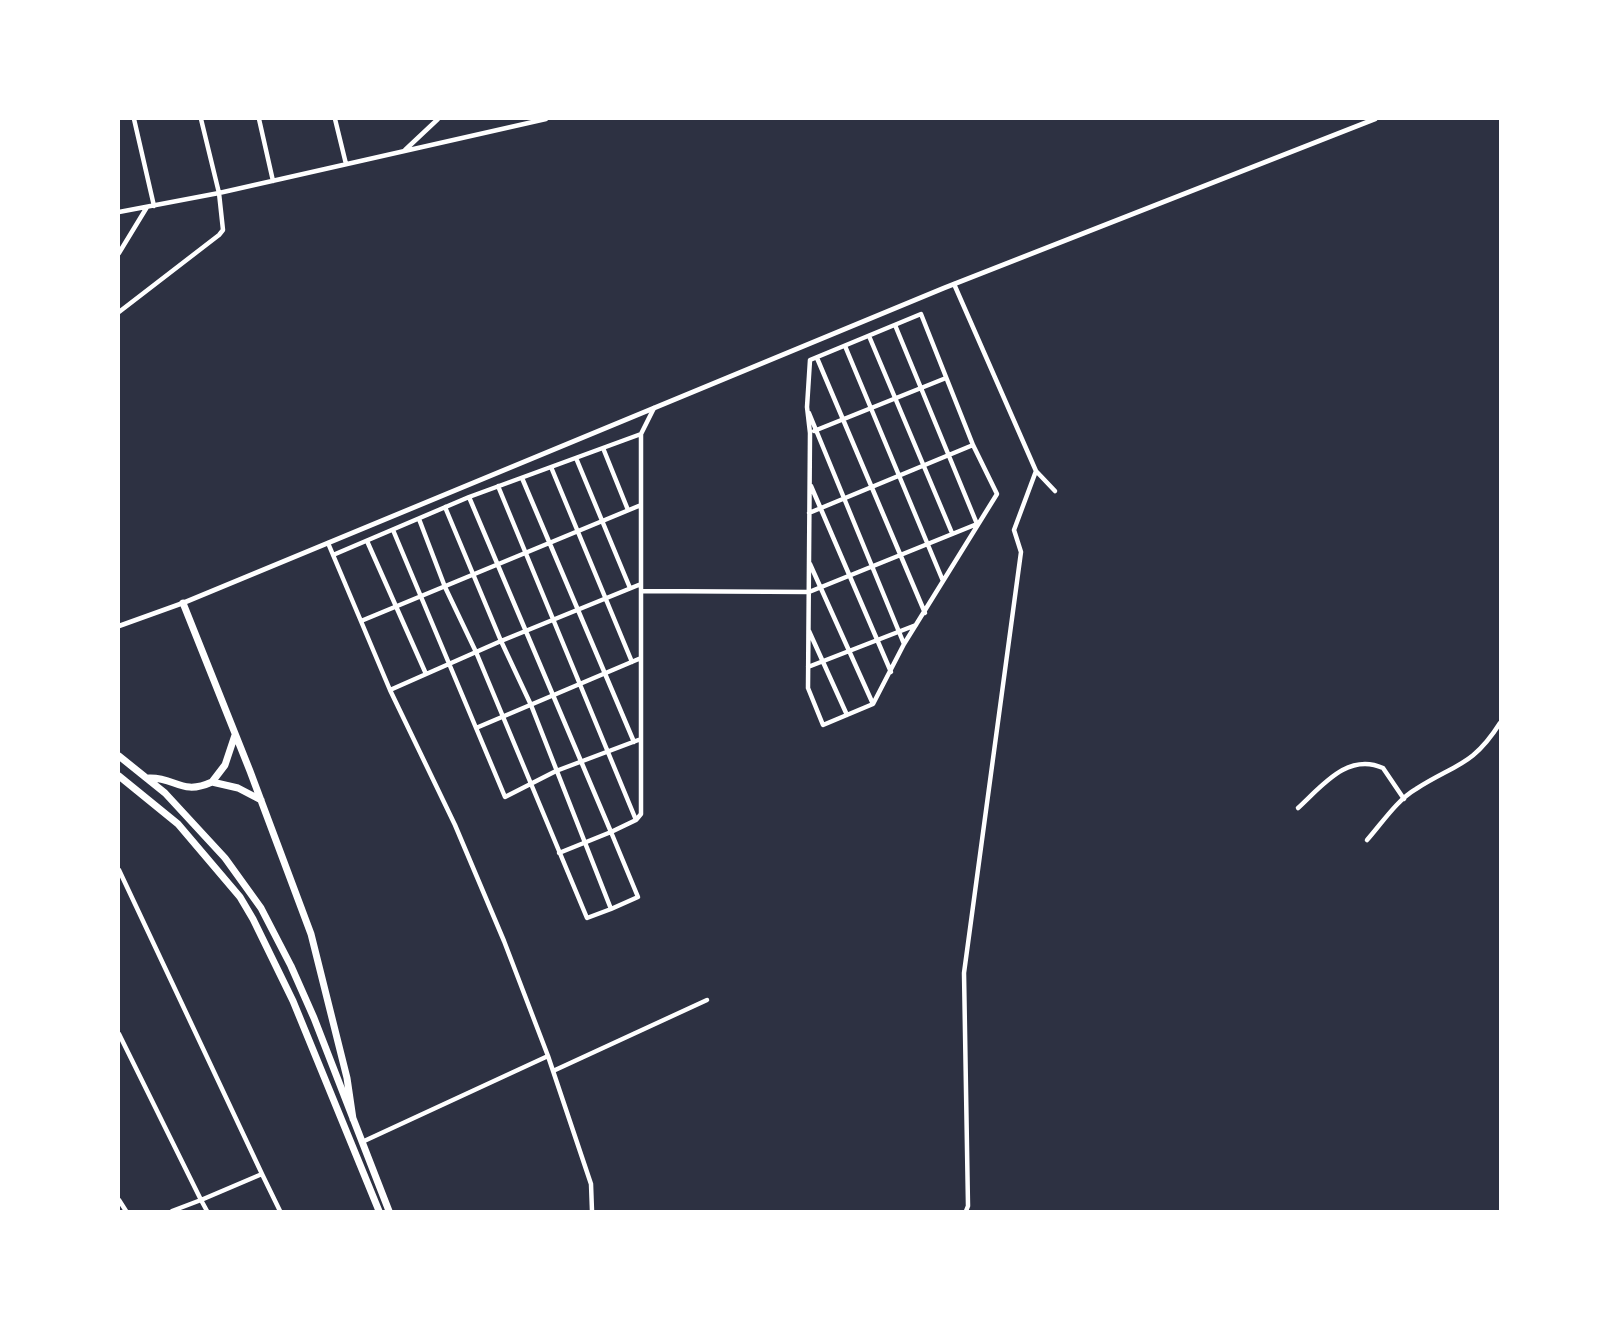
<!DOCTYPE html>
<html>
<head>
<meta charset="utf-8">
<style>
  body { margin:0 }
  #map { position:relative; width:1619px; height:1330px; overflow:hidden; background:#2d3142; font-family:Poppins,sans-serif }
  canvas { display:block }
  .frame { position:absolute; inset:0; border:120px solid #fff; pointer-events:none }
</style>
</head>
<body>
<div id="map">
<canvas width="1619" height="1330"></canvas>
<div class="frame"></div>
</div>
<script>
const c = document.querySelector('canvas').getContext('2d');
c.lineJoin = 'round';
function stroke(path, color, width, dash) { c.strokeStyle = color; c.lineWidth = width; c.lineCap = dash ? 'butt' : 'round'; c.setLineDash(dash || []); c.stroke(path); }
stroke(new Path2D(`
  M134,119l20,87
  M259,119l14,62
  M335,119l11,45
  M405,150l33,-31
  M119,212l100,-19 327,-74
  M119,253l28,-46
  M954,284l82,187 19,20
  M119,312l100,-77 4,-5 -4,-37 -18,-74
  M921,314l52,131 24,49 -93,150 -31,60 -50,21 -15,-37 2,-255 -3,-26 3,-47z
  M869,336l83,197
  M845,346l98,235
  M817,358l108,255
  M809,413l95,231
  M814,431l132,-53
  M603,448l25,62
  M576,458l54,130
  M551,467l81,195
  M522,478l112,264
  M498,486l138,334
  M811,486l80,186
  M469,497l142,335 -52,21
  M809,513l164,-68
  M419,519l26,68 31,65 111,266 24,-9
  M393,530l112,267 51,-26 85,-32
  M367,541l59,133
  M328,543l62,147 65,135 49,116 44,115 43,128 1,27
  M333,555l136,-58 172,-63
  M810,564l63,140
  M641,584l-140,57 30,64 80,204 27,-12 -27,-65 25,-12 5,-6v-380l13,-26
  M641,591l168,1 168,-68 -82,-199
  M361,621l280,-116
  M809,631l38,84
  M808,667l108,-42
  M390,690l111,-49 -56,-134
  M476,728l165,-70
  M1298,808c24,-22 50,-56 85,-40l21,31
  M1367,840c15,-17 30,-40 49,-51 39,-25 57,-23 84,-66
  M119,870l143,304
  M119,1034l82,166 -29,11
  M553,1071l154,-71
  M362,1142l186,-86
  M119,1200l7,11
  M207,1211l-6,-11 61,-26 18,37
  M966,1211l2,-5 -4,-233 57,-421 -7,-22 22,-59`), '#fff', 4.5);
stroke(new Path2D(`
  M119,626l64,-23 761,-315 431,-169`), '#fff', 5);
stroke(new Path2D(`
  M183,603l67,168 61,163 36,144 6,41
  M119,756l46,37 60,65 36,50 30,58 23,52 75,193
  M119,776l59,48 62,73 13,22 40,82 86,210
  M149,778c27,-1 32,18 63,4l13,-17 10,-30
  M212,782l26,6 23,12`), '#fff', 7);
</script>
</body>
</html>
